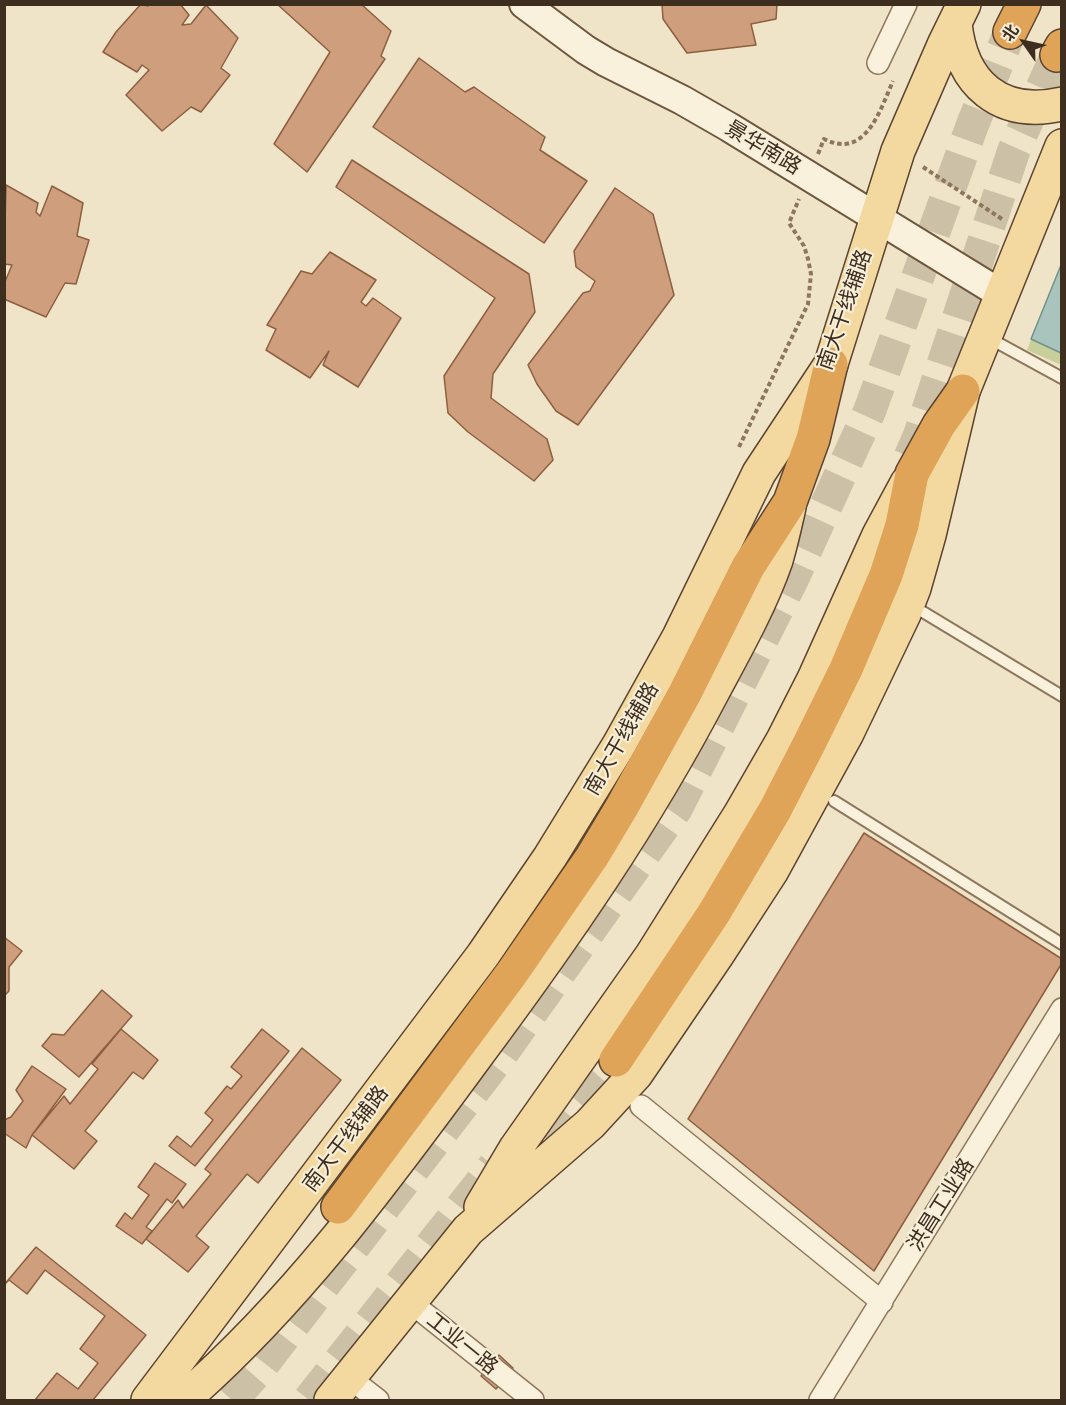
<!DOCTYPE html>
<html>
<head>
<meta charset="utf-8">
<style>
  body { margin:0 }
  #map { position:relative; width:1066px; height:1405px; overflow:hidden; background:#f0e4c8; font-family:Literata,"Noto Sans SC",serif }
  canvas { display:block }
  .frame { position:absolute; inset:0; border:6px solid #3d2e20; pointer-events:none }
  .north { position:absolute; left:994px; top:12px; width:60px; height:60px; -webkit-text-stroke:4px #f7eed8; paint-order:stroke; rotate:304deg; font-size:16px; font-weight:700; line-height:24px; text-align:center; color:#3d2e20 }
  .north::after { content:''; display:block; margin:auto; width:21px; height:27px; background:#3d2e20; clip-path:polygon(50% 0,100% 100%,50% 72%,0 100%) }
</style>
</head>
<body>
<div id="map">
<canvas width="1066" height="1405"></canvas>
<div class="frame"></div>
<div class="north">北</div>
</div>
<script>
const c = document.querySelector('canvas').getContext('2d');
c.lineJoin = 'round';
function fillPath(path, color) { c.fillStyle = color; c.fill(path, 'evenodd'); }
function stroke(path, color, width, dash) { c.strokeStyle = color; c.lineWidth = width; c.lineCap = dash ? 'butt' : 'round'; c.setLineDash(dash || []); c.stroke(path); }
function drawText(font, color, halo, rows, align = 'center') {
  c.font = font + ' Literata,"Noto Sans SC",serif'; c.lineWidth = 4.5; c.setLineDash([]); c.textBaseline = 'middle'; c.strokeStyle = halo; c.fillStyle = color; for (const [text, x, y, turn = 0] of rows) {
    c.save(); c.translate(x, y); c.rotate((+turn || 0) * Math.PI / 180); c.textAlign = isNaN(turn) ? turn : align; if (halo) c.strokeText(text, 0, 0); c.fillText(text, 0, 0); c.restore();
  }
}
fillPath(new Path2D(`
  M1061,265v100l-34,-15z`), '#c9cf9b');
const water = new Path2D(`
  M1061,265v88l-30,-14z`);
fillPath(water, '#a9c4bc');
stroke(water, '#6f938a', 1.5);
const building = new Path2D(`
  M141,4l7,2 1,-2h31l9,11 -7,10 9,-1 15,-19 32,33 -17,30 9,7 -29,37 -10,-5 -29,24 -36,-36 23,-25 -7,-5 -5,7 -34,-20 13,-20z
  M277,4h84l30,27 -10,25 4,3 -78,113 -33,-28 56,-92z
  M662,4h115l-1,15 -25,5 5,21 -69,8 -24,-34z
  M419,58l46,34 9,-5 71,50 -5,13 47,31 -43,62 -171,-116z
  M352,160l177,114 6,38 -42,62 -2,24 56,41 6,21 -19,21 -66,-49 -20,-19 -4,-37 51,-78 -159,-111z
  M6,185l32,18 -2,9 4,4 12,-30 31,17 -6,33 12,4 -13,44 -11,-1 -19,34 -42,-18v-15l8,-19 -8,-1z
  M615,188l38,26 21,81 -96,130 -22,-14 -19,-27 -9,-19 55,-72 7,-2 5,-10 -19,-14 -2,-16z
  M330,252l46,28 -15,22 5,4 7,-8 28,20 -43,69 -35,-22 6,-14 -19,27 -44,-28 10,-21 -9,-4 34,-54 11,3z
  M864,833l198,126v4l-188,308 -186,-152z
  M4,937l18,14 -13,16v24l-5,5z
  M102,990l30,26 -53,61 -37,-31 10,-12 12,1z
  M121,1029l37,31 -15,19 -10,-7 -48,59 12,10 -23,28 -42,-34 32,-39 6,8 28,-35 -6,-5z
  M262,1029l27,22 -94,115 -26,-20 8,-10 14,11 22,-27 -8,-7 22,-27 4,3 11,-13 -11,-9z
  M302,1048l39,32 -83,103 -11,-9 -51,62 13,11 -21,25 -42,-33 32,-39 5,8 28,-34 -6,-5z
  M32,1066l34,23 -34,46 -6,13 -22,-15v-13l7,-3 12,-16 -7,-11z
  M155,1163l31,21 -14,19 -5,-4 -21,28 6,4 -10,13 -26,-18 9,-13 7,6 17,-24 -11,-8z
  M36,1247l110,88 -53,65h-89v-115z
  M45,1270l60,46 -25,33 18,14 -20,26 -21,-16 -22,27h-31v-115l5,-5 18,14z
  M499,1355l14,13 -17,21 -15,-13z`);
fillPath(building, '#cf9f7d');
stroke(building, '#8d5f41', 1.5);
stroke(new Path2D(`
  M910,457l10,-23 94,-284 43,-95
  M514,1176l102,-116
  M232,1400l28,-32 238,-309 178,-250 116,-229 78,-170 102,-284 38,-94
  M309,1400l185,-234`), '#ccc0a6', 33, [33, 16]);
const lane = new Path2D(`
  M987,337l75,41
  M923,612l139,84
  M834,801l228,143`);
const street = new Path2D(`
  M878,63l28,-59
  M641,1106l241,196
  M419,1309l114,91
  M360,1386l18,14
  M820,1400l242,-391`);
const secondary = new Path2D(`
  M524,4l62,46 20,12 76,38 47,27 272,167`);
const primary = new Path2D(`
  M955,23c6,61 45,95 107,81
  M481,1207l35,-59 136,-193 89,-142 42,-73 31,-61 65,-144 28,-52
  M148,1400l335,-445 67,-98 69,-112 60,-108 80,-164 72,-109 67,-213 46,-106 20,-41
  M183,1400c115,-100 204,-223 294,-345 87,-117 167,-232 235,-362 23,-43 48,-87 64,-133 5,-17 9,-35 13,-53
  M331,1400l137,-170 122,-106 46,-50 81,-119 54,-83 76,-139 57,-119 10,-26 15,-53 34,-144 99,-245`);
const highway = new Path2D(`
  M1010,32l14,-28
  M1057,55l5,-9
  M616,1060l98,-147 61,-103 35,-68 36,-73 40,-94 16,-50 10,-51 27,-49 24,-34
  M338,1207l174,-234 80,-116 30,-50 62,-112 64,-128 42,-65 23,-63 18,-75`);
stroke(lane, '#8d765c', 14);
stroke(street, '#8d765c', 24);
stroke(secondary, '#6f573f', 32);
stroke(primary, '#5b4430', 36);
stroke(highway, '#5b4430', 36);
stroke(new Path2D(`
  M818,154l6,-15c42,21 56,-29 69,-58
  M923,167l79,52
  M739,447l69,-143 3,-30 -3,-15 -4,-13 -15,-23 10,-24`), '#8d765c', 4, [4.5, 3]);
stroke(lane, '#faf1dc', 10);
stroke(street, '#faf1dc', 21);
stroke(secondary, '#faf1dc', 28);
stroke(primary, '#f3d9a0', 33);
stroke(highway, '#e0a458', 33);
drawText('21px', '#3d2e20', '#f7eed8', [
  ["景华南路",763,148,31],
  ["南大干线辅路",845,310,-71],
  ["南大干线辅路",622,739,-60],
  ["南大干线辅路",346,1139,-53],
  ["洪昌工业路",941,1205,-58],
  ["工业一路",462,1344,39]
]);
</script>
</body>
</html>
